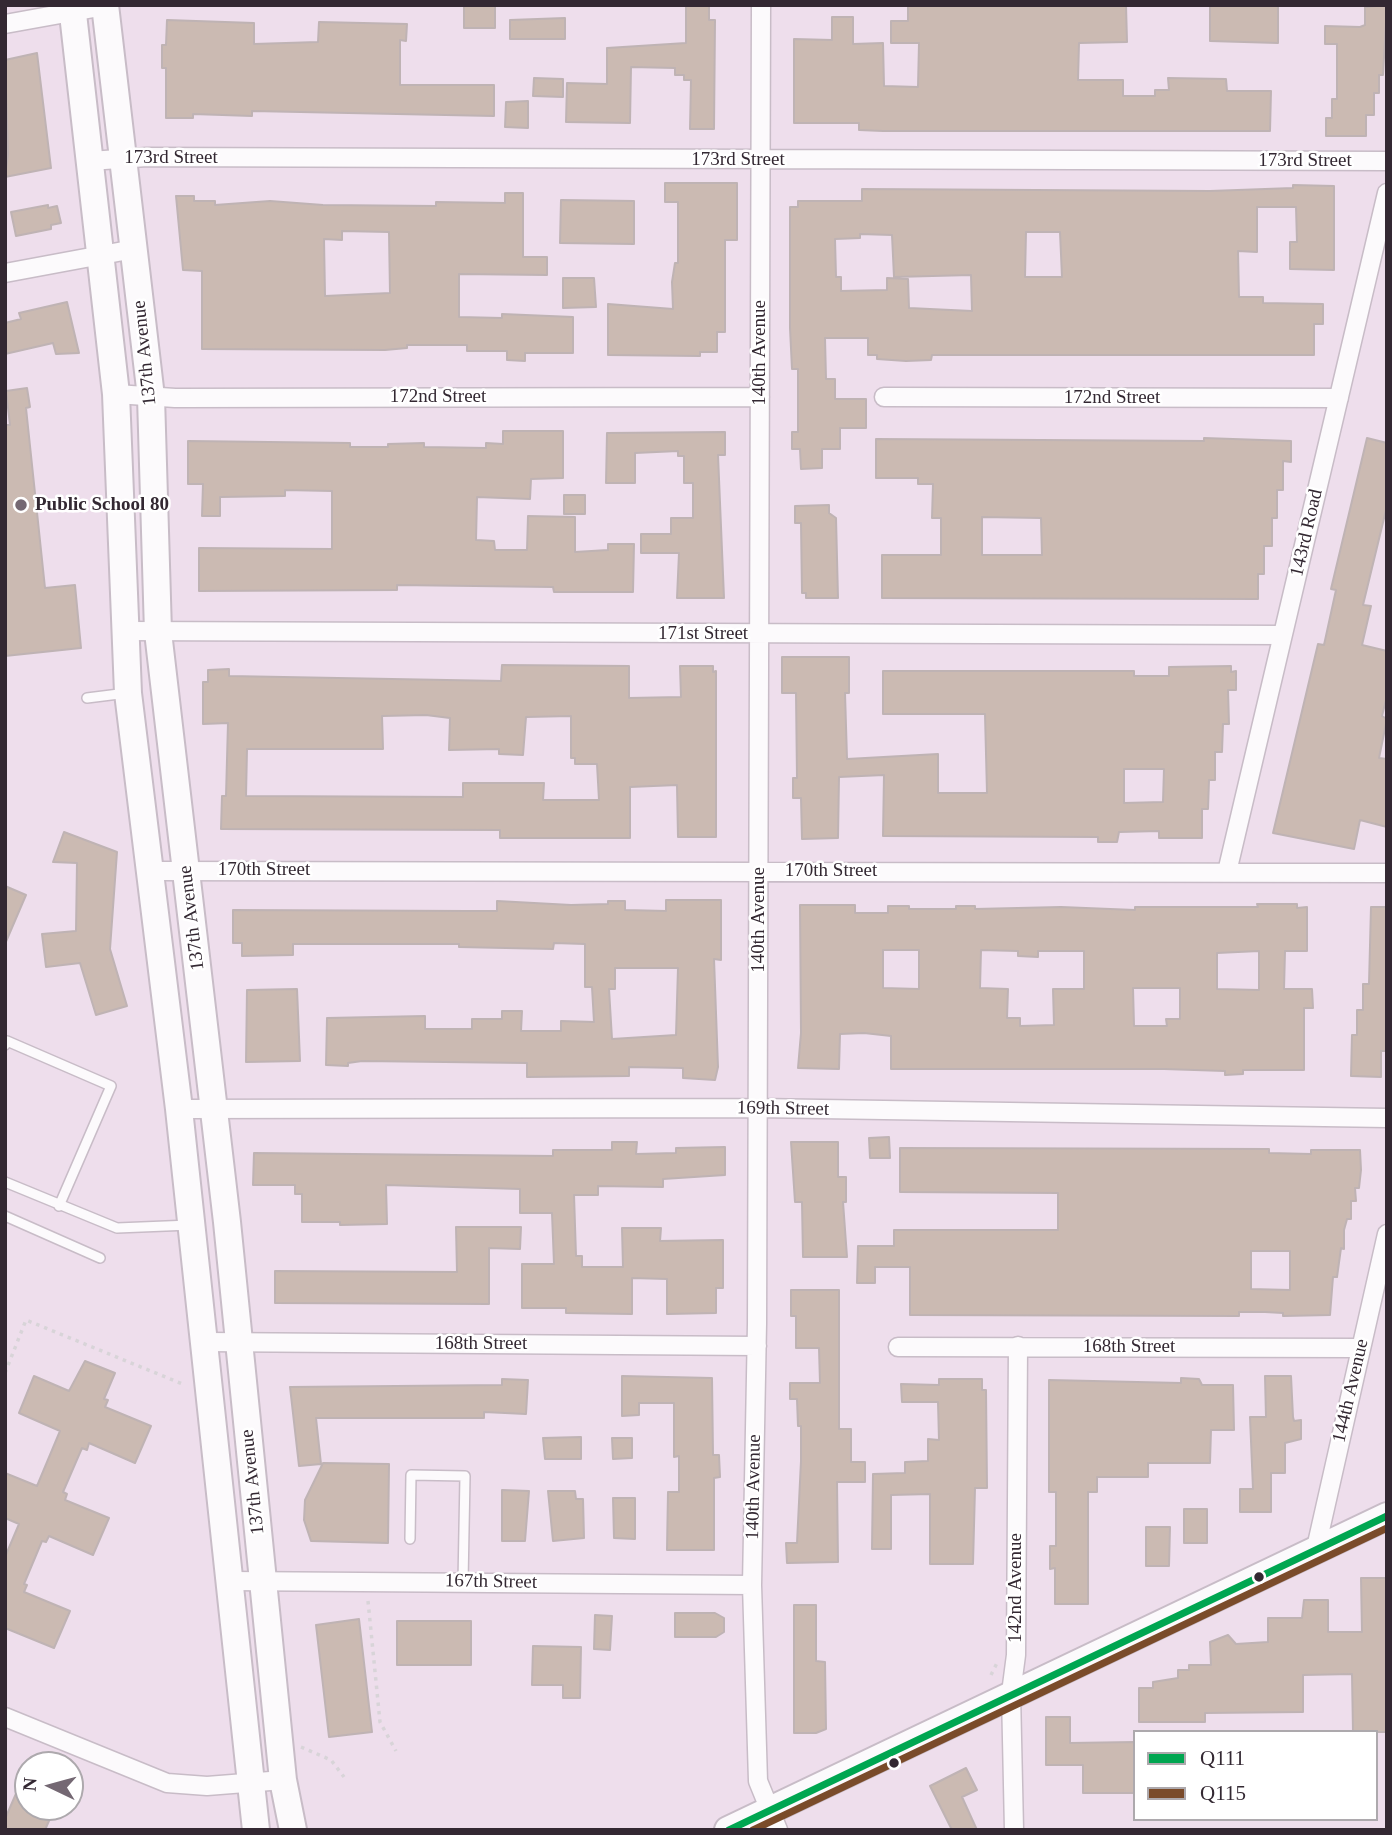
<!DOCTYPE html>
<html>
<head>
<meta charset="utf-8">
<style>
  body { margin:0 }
  #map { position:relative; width:1392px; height:1835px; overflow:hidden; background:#eedeec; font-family:"Times New Roman",serif }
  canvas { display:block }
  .frame { position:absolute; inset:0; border:7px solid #332832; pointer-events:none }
  .legend { position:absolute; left:1133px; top:1730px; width:245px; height:91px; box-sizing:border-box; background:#fff; border:2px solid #ada9ad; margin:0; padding:9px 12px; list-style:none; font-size:21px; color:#332832 }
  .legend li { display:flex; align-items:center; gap:14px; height:35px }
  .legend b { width:35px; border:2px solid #ada9ad }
  .north { position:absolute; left:14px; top:1751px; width:70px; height:70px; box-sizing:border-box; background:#fff; border:2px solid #ada9ad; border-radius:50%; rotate:275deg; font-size:19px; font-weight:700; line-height:28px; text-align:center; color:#332832 }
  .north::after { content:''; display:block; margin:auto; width:24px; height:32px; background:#746873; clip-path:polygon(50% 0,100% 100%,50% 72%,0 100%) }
</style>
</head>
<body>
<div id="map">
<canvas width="1392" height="1835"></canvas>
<div class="frame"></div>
<ul class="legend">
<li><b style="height:9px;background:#00a651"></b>Q111</li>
<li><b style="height:9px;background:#7a4b2a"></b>Q115</li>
</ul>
<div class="north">N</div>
</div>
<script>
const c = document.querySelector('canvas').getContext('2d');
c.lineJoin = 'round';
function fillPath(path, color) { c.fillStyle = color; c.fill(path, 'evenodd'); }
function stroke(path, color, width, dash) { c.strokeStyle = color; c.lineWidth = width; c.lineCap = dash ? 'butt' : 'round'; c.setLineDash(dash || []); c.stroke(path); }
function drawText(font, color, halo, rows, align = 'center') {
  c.font = font + ' "Times New Roman",serif'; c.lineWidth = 5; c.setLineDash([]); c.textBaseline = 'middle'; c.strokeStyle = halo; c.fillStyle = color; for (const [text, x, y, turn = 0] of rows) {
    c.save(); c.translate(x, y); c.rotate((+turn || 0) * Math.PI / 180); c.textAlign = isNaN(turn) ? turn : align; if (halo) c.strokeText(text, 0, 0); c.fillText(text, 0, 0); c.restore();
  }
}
const building = new Path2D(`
  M464,5h31v23h-31z
  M686,5h23v15h6l-1,109h-24l1,-49h-7v-5h-9v-7l-44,-1 -1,56 -64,-1 1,-39 40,1v-36l79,-5z
  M908,5h218l1,37 -48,1 -1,37h45v16h32v-6h14l-1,-12 58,1 1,12h44l-1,40h-387l-24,-1v-7h-65v-84l38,1v-23h21v27l30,-1 1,43 34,1 1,-44h-28v-22h17z
  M1210,5h68v38l-68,-2z
  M1387,5l-4,70h-4v18h-5v22h-8v21h-40v-18h6v-19h5v-55h-12v-18l35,1 5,-2v-18z
  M565,18v21h-55v-19z
  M167,20l87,3v21l64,-2 1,-20 88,2 -1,17 -6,-1v45h94v31l-242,-5v5l-59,-2v4h-27v-50h-4v-23h4z
  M37,53l14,115 -46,9 3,-23 -3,-94z
  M534,78l29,1v18l-30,-1z
  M528,101v27l-23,-1 1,-25z
  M665,183h72v57h-12v92h-8v20h-17v4l-92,-1v-51l65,5 -1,-27 3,-19h3v-61h-13z
  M1293,185l41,1v84l-44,-1v-27h7l-1,-35h-39v45l-19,-1 1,46h24v6l60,1v20h-9v31h-382l-1,5 -25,1 -29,-2v-4h-9v-17h-43l1,41h9v20h31v29h-26v21h-18v19l-21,1 -1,-20h-8v-17h6v-63h-6l-2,-41v-121h8v-6h64v-12l348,2 83,-3zM1026,232h34l2,45h-37zM860,234l32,1 2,42 77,-2 1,36 -63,-3 -1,-29 -21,-1v12l-46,1v-14h-5l-1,-38 25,-1z
  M505,193h18v64h24v18l-88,-1v43l43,1v-4l71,3v36h-48v8l-18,-1v-9h-40v-6h-60v3l-22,2 -183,-1v-78l-19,-1 -7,-74h18v5h21v4l55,-4 53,4 113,1v-4l69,1zM342,231l47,1 1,61 -65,3 -1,-57 18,1z
  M561,200l73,1v43l-74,-1z
  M48,205v3l9,-2 4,17 -10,2v4l-35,7 -5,-24z
  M563,278h31l2,29 -33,1z
  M67,302l12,51 -23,1 -3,-11 -48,11v-31l16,-4 -2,-6z
  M27,388l3,19 -4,1 19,180 30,-3 6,63 -76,8v-231h5l-4,-34z
  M503,431h60v47l-32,1 -1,20 -53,-2 -1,43 18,1 1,9h32l1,-34 47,1v35l33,-2v-6h26l-1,48h-79l-1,-5 -156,-2v5l-198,1v-43l133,1v-58l-47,-1v6l-65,1v19h-18l1,-32h-15v-43l162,2v4h38v-3l36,-1v4l62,1v-5l17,1z
  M725,432v23h-7l6,143h-47l2,-45h-38v-19h30v-16h22v-35h-9v-27h-6v-5l-43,2v30h-29l1,-50z
  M1204,438l87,3v21l-8,-1v29h-6v28h-5v28h-8v28h-6v25l-376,-1v-43h59v-37h-9l1,-34h-15v-6h-42v-39l328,2zM982,517l59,1 1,37h-60z
  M1367,438l20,5v63l-24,99 8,1 -9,39 25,6v45l-5,20 5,3 -8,39 8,1v68l-27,-7 -6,29 -81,-16 45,-189 6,1 12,-55 -5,-1z
  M564,495h21v19h-21z
  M829,505v8l7,5 2,80h-32v-5h-4l-1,-70h-6v-17z
  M782,657h67v36h-4l2,66 91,-5v39h49l-2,-79h-102v-43h251v5h35v-9l62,-1v6l5,-1v19h-8l1,34h-6l-1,28h-7v28h-6l-1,29h-6v29h-43v-7l-40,1 -2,10h-19v-5l-215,-1 1,-61 -45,2 -1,61 -36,1 -1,-41h-8v-20h4l-1,-85h-14zM1124,769h40l-1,33 -39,1z
  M502,665l127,1v32l52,-1 -1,-31h33v6l3,-1v166h-38l-1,-52 -47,2v51h-130v-8l-279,-1 1,-33h4l2,-73 -25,1v-42h5v-12l21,-1v7l272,5zM426,715l24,3 -1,32 50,-1v5l24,1 3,-38 45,-1v42h4v6h22l2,36h-56l1,-17h-81v14l-217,-1 1,-47h136l-1,-33z
  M64,832l53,20 -7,97 17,57 -31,9 -16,-52 -34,4 -4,-33 34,-3 1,-68 -24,-1z
  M5,886l21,9 -21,49z
  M666,900h55v60l-7,-1 4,108 -3,13 -32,-2v-10l-54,-1v9l-102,1v-14l-165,-2 -14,2v3l-22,-1 1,-47 98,-2v13h47v-10h30v-8h20l-1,20h40v-10l33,1 -2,-35h-7v-43l-31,-1 -1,6 -94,-2v-3h-166v11l-51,1v-13h-9v-33l234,1h30v-10l74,4 37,-1v-3h17v9l41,1zM615,968h63l-2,67 -64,4 -3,-50h6z
  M1257,904h40v4l10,-1v44h-22l-1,38h28l1,19h-9v62h-61v4l-18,1v-4l-61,-2h-273v-33l-27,-3 -24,1 -1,35 -41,-1 3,-35 -1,-128h55v8h33v-7h21v3h47v-3h19v3l86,-2 74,3v-3h123zM883,950h36v39l-36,-1zM981,950l37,1v5l20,1v-6h46v38h-31l1,36 -34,1v-8h-13l1,-29 -28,-1zM1259,951v39l-42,-1v-36zM1133,988h47v31h-14l1,7h-33z
  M1371,907h16v144h-6v26l-30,-1 1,-41h5v-25h6v-26h6z
  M297,989l3,72 -54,1 1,-72z
  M889,1137l1,21h-20l-1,-20z
  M612,1142h25l-1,12 40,-1v-5l49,-1v28l-62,4v8l-65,-1v9h-24l2,61h6v11h41l-1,-39h39l-1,13 63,-1v48h-7v25l-49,1v-35l-35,-1v36l-66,-1v-5h-44v-44h32l-2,-51h-32v-24l-134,-4 1,39 -47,1v-3h-38v-28h-7v-9h-42l1,-32 299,3v-6h59z
  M791,1142h47v35h8v25h-3l4,55h-44l-1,-55h-7z
  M900,1148l369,1v4l42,1v-4h49l1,20 -2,18h-4l1,13h-5v18h-4l-3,11v19l-3,-1 -4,29h-4l-3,38 -47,1v-3l-18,-1h-26v4l-329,-1v-48h-35v16h-18l1,-37h36v-16h164v-37l-158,-1zM1251,1251h39v39l-39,-1z
  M456,1227h65l-1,22 -31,-1v56l-214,-1v-32l182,1z
  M791,1290h48v139h12v33h14v20h-28l1,80 -51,1 -1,-20h11l4,-82v-35h-3l-1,-27h-7v-16h30l-1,-35h-23v-32h-5z
  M85,1361l30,12 -11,26 4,1 -3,7 46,19 -16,37 -46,-20 -2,7 -5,-2 -19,44 4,2 -2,6 44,18 -16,37 -44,-19 -3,6 -4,-1 -18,43 3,1 -3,7 46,19 -16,37 -49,-20v-71l14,-33 -14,-6v-45l32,13 23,-55 -41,-18 15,-37 35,15z
  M622,1376l90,2 1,77h6l1,22 -6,1v72h-47l1,-58h11v-36l-5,1v-54h-35v12l-17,1z
  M1265,1376h26l2,41 1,4 7,-1v19l-16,4v30h-14v39h-31v-23h13l-3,-72h16z
  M1181,1378l18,1 3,6h31l1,45h-23l-1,33h-62v14h-51v15h-9v112h-33v-36l-5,1v-23h6v-54h-7v-112l132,3z
  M502,1379l26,1 -2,34 -42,-2v6h-168l5,46 -22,2 -9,-79 212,-2z
  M939,1379h43v11h4l1,98h-12l-2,76h-43v-70l-39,1v54h-19l1,-75 32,-1v-11l23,-1v-22l11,1 -1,-38h-36l-1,-18 38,1z
  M581,1437v22h-36l-2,-21z
  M612,1438h20v20l-19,1z
  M323,1463l66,1 -1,79 -77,-2 -7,-21 1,-20z
  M502,1490l27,1 -4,50h-23z
  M548,1491h27l1,8h7l1,39 -31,3z
  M613,1498h22v41l-21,-1z
  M1184,1509h23v34h-23z
  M1146,1527h24l-1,39h-23z
  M1361,1578h26v154h-34l-1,-58 -49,1v37l-98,1v9h-66v-34h14v-6l25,-4v-8h11v-5h22l-1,-23 18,-7 8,9 32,-2v-24h34l2,-18h24v32h34z
  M794,1605h22v56l9,1 1,67 -10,4h-22z
  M675,1613h40l9,5v14l-8,5h-41z
  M595,1615l17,1 -2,34 -16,-1z
  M359,1619l13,113 -43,5 -13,-112z
  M397,1621h74v44h-74z
  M533,1646l48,1 -1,51h-17v-13h-31z
  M1046,1717h24v26l65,-1v51h-52v-28h-37z
  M28,1766v41h27l-10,23h-40v-11z
  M966,1768l11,22 -15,7 15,33h-25l-22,-44z`);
fillPath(building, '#cbbab2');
stroke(building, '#bfb3b4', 2);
const lane = new Path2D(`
  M87,698l40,-5
  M5,1045l2,-4 104,45 -52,120
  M5,1182l112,46 73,-3
  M5,1216l95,42
  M410,1539l1,-64 54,1 -2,106`);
const street = new Path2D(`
  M761,5l-4,1319 -5,261 6,196 20,49
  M5,24l100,-18
  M90,161l57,-4 1240,4
  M5,273l129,-24
  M116,394l59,4 585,-1
  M884,397l455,1
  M124,631l1158,4
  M150,871l1237,2
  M1227,872l160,-679
  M179,1109l579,-1 629,10
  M205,1342l552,4
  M898,1347l462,1
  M1316,1548l71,-314
  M230,1581l522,4
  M5,1717l162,66 40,3 76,-6
  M1014,1830l-3,-137 5,-38 2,-309`);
const secondary = new Path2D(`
  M72,5l44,389 12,299 51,416 77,721
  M105,5l46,392 7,235 69,590 56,558 10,50
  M728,1830l659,-314`);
stroke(lane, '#c8bcc7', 12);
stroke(street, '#c8bcc7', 21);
stroke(secondary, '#c8bcc7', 30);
stroke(new Path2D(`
  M5,1373l21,-53 159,65
  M368,1601l12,121 16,29
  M991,1675l6,-12
  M301,1747l30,13 13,17`), '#d8d4d8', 3.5, [3.5, 5]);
stroke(lane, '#fcfafc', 9);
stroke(street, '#fcfafc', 18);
stroke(secondary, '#fcfafc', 26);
stroke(new Path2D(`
  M729,1830l658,-314`), '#00a651', 7);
stroke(new Path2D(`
  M753,1830l634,-302`), '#7a4b2a', 7);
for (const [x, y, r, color] of [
  [21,505,7,"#746873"],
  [1259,1577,6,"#332832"],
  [894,1763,6,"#332832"]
]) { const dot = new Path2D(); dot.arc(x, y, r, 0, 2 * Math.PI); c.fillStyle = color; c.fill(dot); stroke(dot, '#fff', 2.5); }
drawText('19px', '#332832', '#fff', [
  ["173rd Street",171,158],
  ["173rd Street",738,160],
  ["173rd Street",1305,161],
  ["137th Avenue",145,353,-96],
  ["140th Avenue",760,353,-90],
  ["172nd Street",438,397],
  ["172nd Street",1112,398],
  ["143rd Road",1307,533,-77],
  ["171st Street",703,634],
  ["170th Street",264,870],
  ["170th Street",831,871],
  ["137th Avenue",192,918,-97],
  ["140th Avenue",759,920,-90],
  ["169th Street",783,1109,1],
  ["168th Street",481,1344],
  ["168th Street",1129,1347],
  ["144th Avenue",1351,1391,-77],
  ["137th Avenue",253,1482,-96],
  ["140th Avenue",754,1487,-89],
  ["167th Street",491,1582,1],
  ["142nd Avenue",1016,1588,-90]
]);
drawText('bold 19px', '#332832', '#fff', [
  ["Public School 80",35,505]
], 'left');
</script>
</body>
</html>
